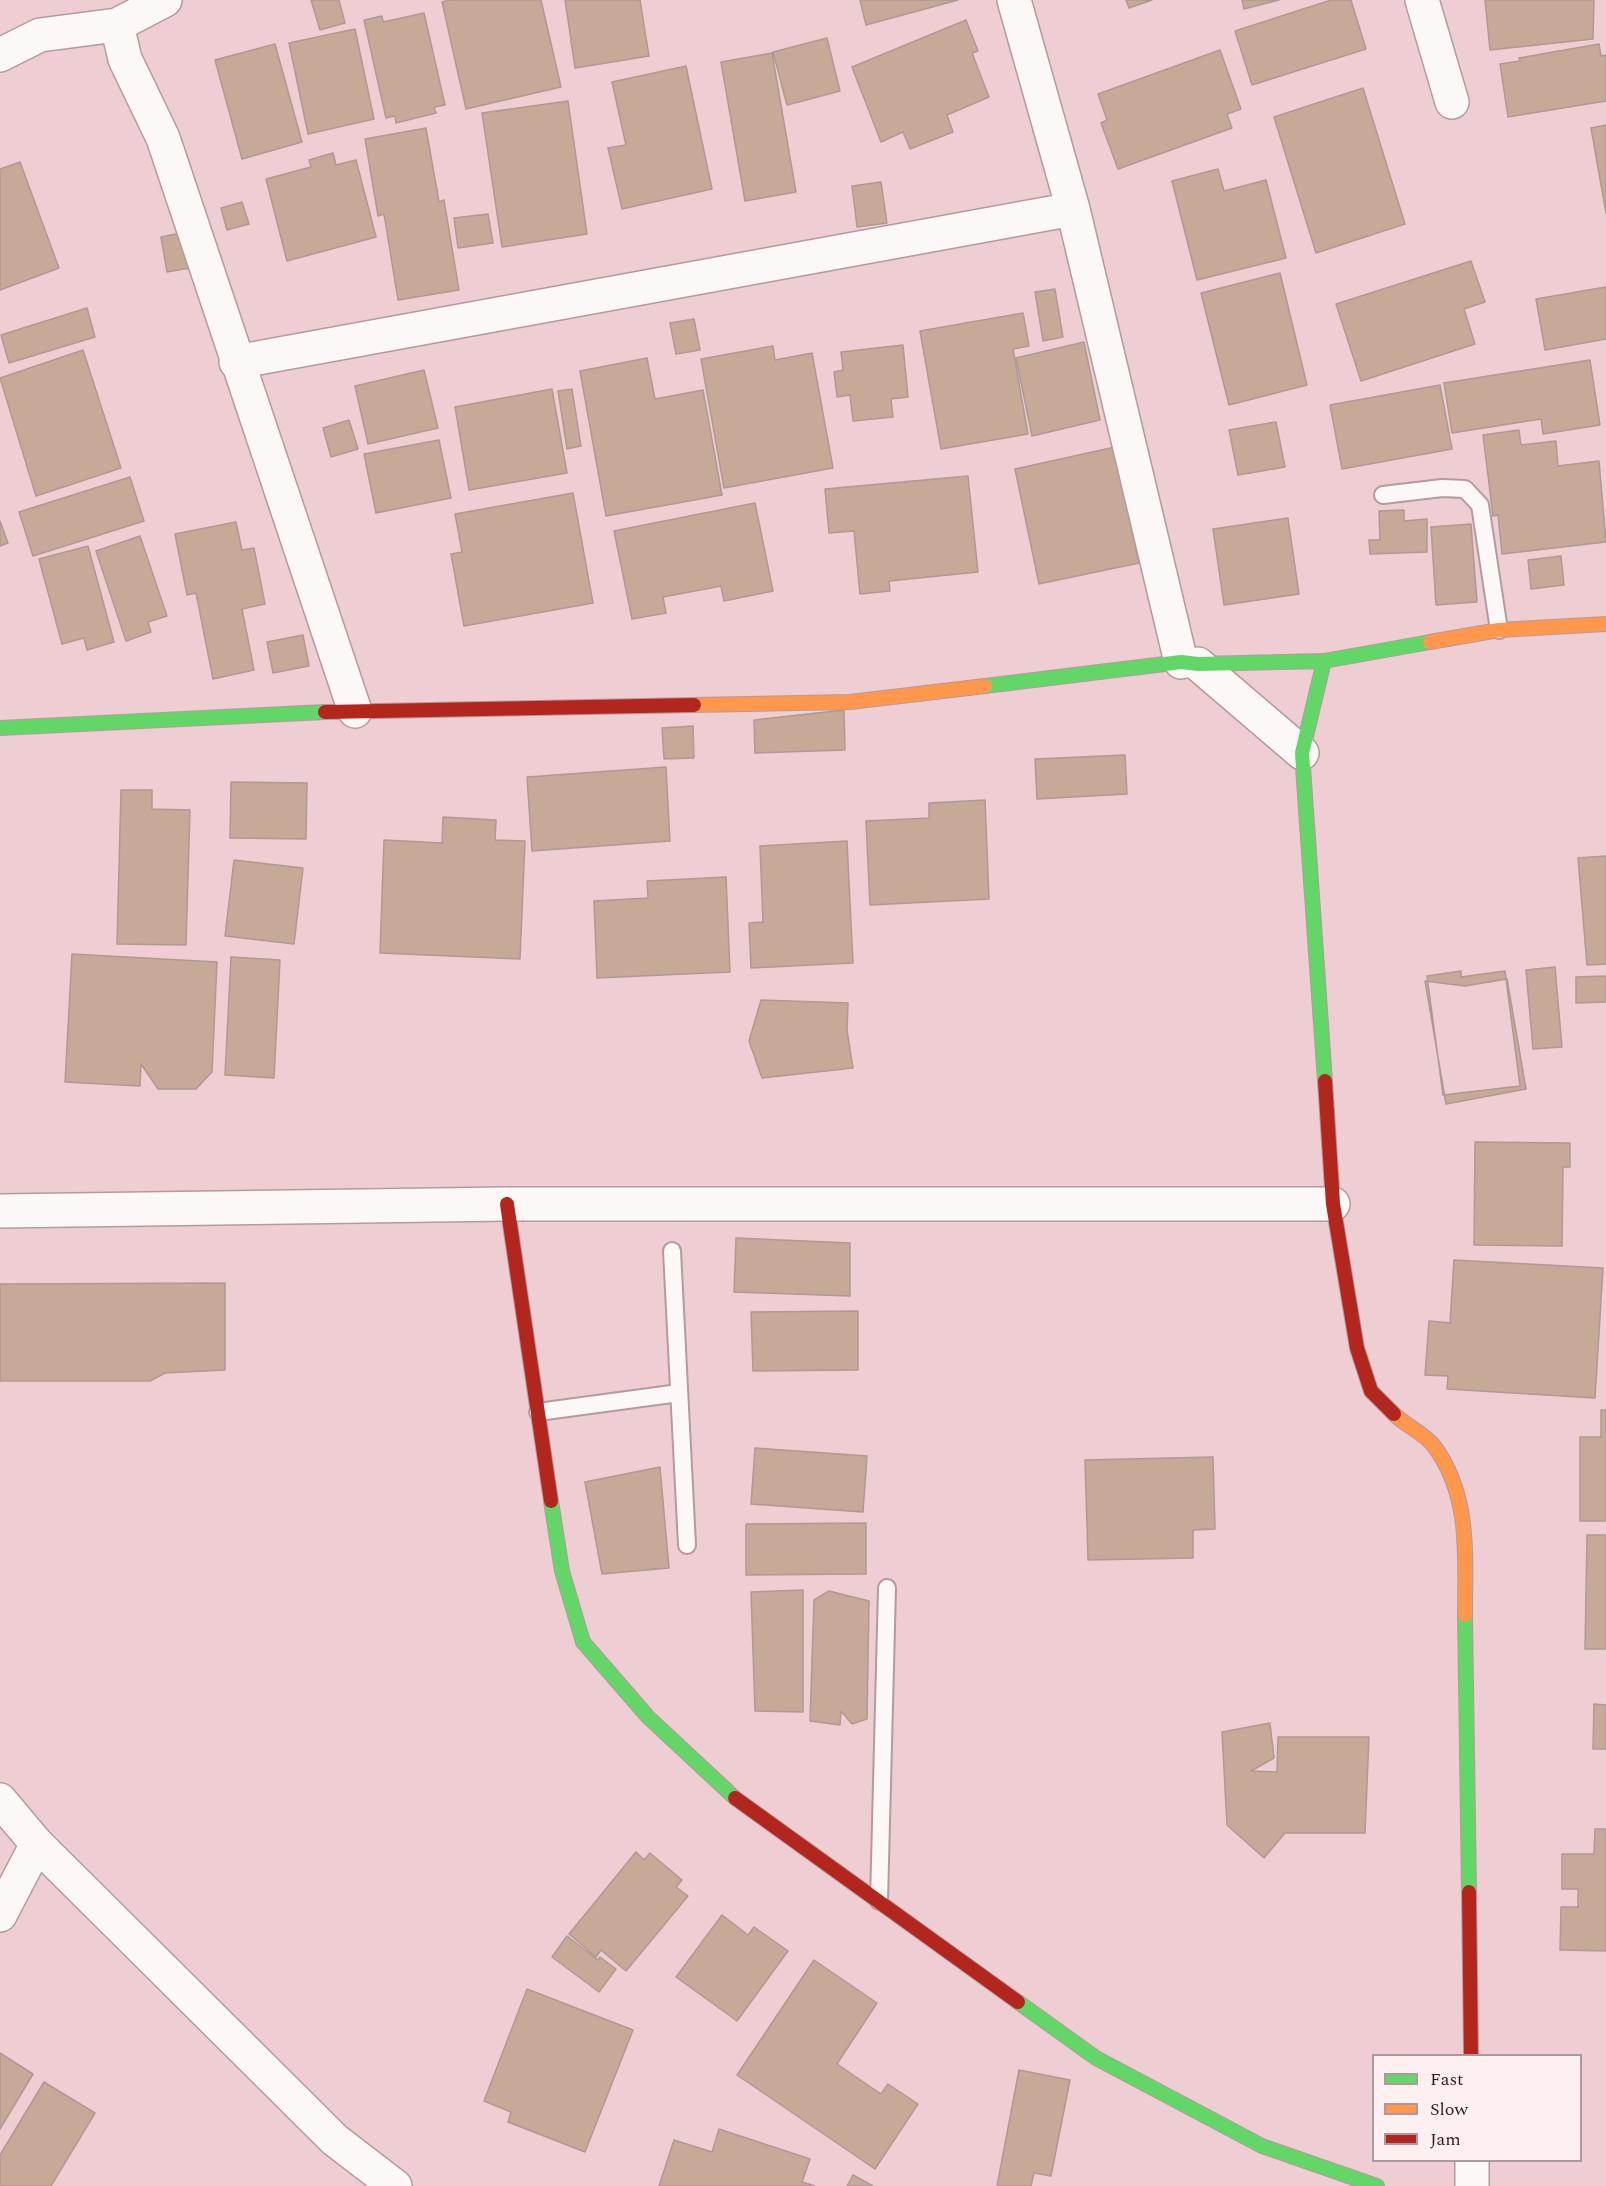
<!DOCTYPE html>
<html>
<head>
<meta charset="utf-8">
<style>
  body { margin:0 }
  #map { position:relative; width:1606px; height:2186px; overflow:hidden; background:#eeced3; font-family:Spectral,serif }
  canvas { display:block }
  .legend { position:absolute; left:1372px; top:2054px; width:210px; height:108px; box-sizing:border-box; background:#feeff1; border:2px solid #ad999d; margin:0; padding:8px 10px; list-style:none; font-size:18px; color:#33191e }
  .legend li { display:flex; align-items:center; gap:12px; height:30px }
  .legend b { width:30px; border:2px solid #ad999d }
</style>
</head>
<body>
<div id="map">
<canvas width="1606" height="2186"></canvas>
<ul class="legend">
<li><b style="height:8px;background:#63d668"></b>Fast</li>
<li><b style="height:8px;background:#ff974d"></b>Slow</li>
<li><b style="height:8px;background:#b3261e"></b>Jam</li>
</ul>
</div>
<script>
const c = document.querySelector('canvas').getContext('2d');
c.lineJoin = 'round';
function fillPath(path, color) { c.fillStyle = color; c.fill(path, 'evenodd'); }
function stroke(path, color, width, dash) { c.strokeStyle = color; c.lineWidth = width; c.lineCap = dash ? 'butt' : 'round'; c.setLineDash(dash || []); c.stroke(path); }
const building = new Path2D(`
  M311,0h28l6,23 -25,7z
  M449,0h92l20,87 -95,22 -24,-107z
  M565,0h75l9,56 -74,12z
  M860,0h98l-92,25z
  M1126,0h26l-23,8z
  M1242,0h37l-35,9z
  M1331,0h20l15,49 -114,36 -17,-54z
  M1485,0h109l-1,39 -103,11z
  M424,13l21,92 -11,2 2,6 -40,10 -1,-7 -9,2 -22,-98 18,-4 1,6z
  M966,20l12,31 -6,2 17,44 -42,18 6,17 -43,17 -7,-17 -22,10 -29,-75z
  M355,29l19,90 -66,15 -19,-91z
  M827,38l13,53 -53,14 -14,-53z
  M275,44l27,98 -60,17 -27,-99z
  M1599,44l2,12 5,-1v46l-98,16 -8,-53 20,-3 -1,-3z
  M1220,50l21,59 -14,5 5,14 -114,41 -17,-46 6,-3 -9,-26z
  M772,53l24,139 -51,9 -24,-139z
  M686,66l26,123 -90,20 -14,-61 18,-3 -14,-63z
  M1363,88l42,136 -89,29 -42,-136z
  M568,101l19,133 -85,13 -20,-134z
  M1606,125v88l-15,-85z
  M426,128l13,74 5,-2 15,90 -61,10 -14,-86 -6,2 -13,-77z
  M333,153l3,12 20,-5 20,77 -89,24 -21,-82 45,-12 -2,-7z
  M20,162l39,106 -59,22v-121z
  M1218,169l6,22 42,-11 20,78 -89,22 -25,-99z
  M881,182l6,41 -30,4 -5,-41z
  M242,202l7,22 -22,6 -6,-22z
  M488,214l5,29 -35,5 -4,-30z
  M190,231l6,36 -29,5 -6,-35z
  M1471,261l14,41 -21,7 11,35 -114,37 -25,-77z
  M1280,273l27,112 -78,20 -28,-112z
  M1606,287v52l-61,11 -9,-51z
  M1055,289l8,48 -20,4 -8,-49z
  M87,308l8,29 -86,26 -8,-28z
  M1023,313l6,33 -16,3 15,85 -87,15 -21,-118z
  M694,319l6,31 -24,4 -6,-31z
  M1084,342l16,78 -68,16 -16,-78z
  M903,345l5,52 -17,2 2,18 -40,4 -3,-26 -13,2 -3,-25 9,-2 -2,-18z
  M773,346l2,14 37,-7 21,115 -109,20 -23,-129z
  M83,350l38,118 -85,28 -36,-118z
  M647,358l8,41 48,-9 19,105 -116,21 -26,-145z
  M1590,360l10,65 -57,9 -2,-15 -89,14 -8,-50z
  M424,370l14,58 -70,16 -13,-58z
  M1440,385l12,64 -110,20 -12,-64z
  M552,389l15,84 -98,17 -14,-83z
  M572,389l9,57 -14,3 -9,-58z
  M349,420l9,29 -27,8 -8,-29z
  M1276,422l9,45 -47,8 -9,-45z
  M1519,430l2,15 35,-4 2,25 41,-5 7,81 -104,12 -4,-39 -5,1 -10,-81z
  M439,440l12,58 -75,15 -12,-59z
  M1115,447l24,116 -100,21 -24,-115z
  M968,476l10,96 -89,9 1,10 -30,3 -6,-63 -25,2 -4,-44z
  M130,477l14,44 -111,35 -14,-44z
  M573,493l20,110 -129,23 -13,-72 11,-2 -7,-38z
  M755,503l18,88 -49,10 -3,-15 -58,11 3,16 -34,6 -18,-88z
  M1404,510v11l23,-2v33l-57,2 -1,-14h11l-1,-29z
  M1288,518l11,76 -75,11 -11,-76z
  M0,521l8,22 -8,3z
  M236,522l6,28 12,-2 11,56 -23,5 12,61 -41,9 -17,-86 -9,2 -12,-61z
  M1471,524l6,78 -41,3 -5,-78z
  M140,536l27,80 -19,6 3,10 -25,9 -30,-90z
  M88,546l26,96 -27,8 -3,-12 -22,6 -23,-85z
  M1561,556l3,29 -33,4 -3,-29z
  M303,635l6,31 -36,7 -6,-31z
  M844,710l1,40 -90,3 -1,-33z
  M693,726l1,32 -30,1 -2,-31z
  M1125,755l2,39 -90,5 -2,-40z
  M666,767l4,74 -138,10 -5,-74z
  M231,782l76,1 -1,56 -76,-1z
  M121,790h31v19l38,1 -4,135 -69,-1z
  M985,800l4,99 -119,6 -4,-84 63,-3v-15z
  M443,817l53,3 -1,20 30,1 -5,118 -140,-6 4,-113 58,3z
  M847,841l6,122 -102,5 -2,-45 14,-1 -3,-76z
  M1606,856v108l-19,1 -9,-107z
  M234,860l69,8 -9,76 -69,-8z
  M726,877l4,95 -133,6 -3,-77 54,-3 -1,-17z
  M72,954l145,8 -5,110 -16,17h-38l-17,-25 -1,22 -75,-4z
  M231,957l49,3 -6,118 -49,-3z
  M1555,967l7,80 -29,2 -7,-79z
  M1461,971v6l44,-6 15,115 -77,9 -16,-119z
  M1606,976v26l-30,1v-26z
  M1507,979l19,110 -80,15 -21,-123 40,5z
  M761,1000l87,3 -1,27 6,38 -91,10 -13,-37z
  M1475,1142l95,1v24h-7l-1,79 -88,-1z
  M736,1238l114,5v53l-116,-4z
  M1454,1260l149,8 -8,130 -148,-9 1,-13 -23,-1 4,-54 21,2z
  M225,1283v87l-60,3 -15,8h-150v-97z
  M858,1311v59l-105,1 -2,-59z
  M1601,1410h5v111h-26v-84h21z
  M755,1448l112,8 -4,56 -112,-8z
  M1213,1457l2,72 -22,1v28l-105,2 -3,-100z
  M660,1467l9,101 -67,6 -17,-92z
  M866,1523v51l-120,1v-51z
  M1587,1535h19v114h-21z
  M803,1590v122l-48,-1 -4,-119z
  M829,1591l40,10 -2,118 -15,5 -11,-13 -1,14 -30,-4 4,-121z
  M1594,1704l12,1v44h-13z
  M1270,1723l4,35 -23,13 26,1 1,-35h91l-4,96h-80l-21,25 -37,-33 -5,-93z
  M1595,1829h11v122l-46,-1 1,-43h17v-18h-16v-35h32z
  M636,1852l8,8 6,-7 32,27 -6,7 12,9 -62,75 -25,-21 -5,7 -27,-23z
  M722,1915l26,20 6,-8 34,24 -51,70 -61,-44z
  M567,1936l31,24 2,-3 16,12 -17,23 -47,-35z
  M814,1960l63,43 -40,61 44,30 7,-10 30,20 -43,65 -138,-94z
  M527,1989l106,41 -48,122 -77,-30 3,-10 -27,-11z
  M0,2053l33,21 -33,55z
  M1019,2070l51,10 -19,96 -17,-3 -3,13h-34z
  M44,2082l51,31 -44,73h-51v-31z
  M719,2129l91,30 -8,23 13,4h-156l15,-46 38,12z
  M853,2175l20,11h-26z`);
fillPath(building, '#c6a996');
stroke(building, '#af9992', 1.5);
const lane = new Path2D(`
  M1383,495l59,-7 23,1 15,16 19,125
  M672,1251l15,294
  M538,1412l141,-19
  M879,1901l8,-313`);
const street = new Path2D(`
  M165,0l-48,25 8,34 38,79 192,573
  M1014,0l59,209 108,453
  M1422,0l30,102
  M0,55l40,-20 77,-10
  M236,362l837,-153
  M1198,664l104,89
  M0,1211l507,-7h826
  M0,1800l37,44 298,296 60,46
  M0,1915l37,-71
  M1472,2160v26`);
const fast = new Path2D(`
  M1324,661l-22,92 23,328
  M985,686l196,-24 17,2 126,-3 106,-19
  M0,728l325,-16
  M551,1501l11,70 21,71 65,75 87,81
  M1465,1615l4,277
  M1018,2002l78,56 166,88 115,40`);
const slow = new Path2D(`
  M1430,642l69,-12 107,-6
  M694,705l156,-3 135,-16
  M1394,1414c12,12 30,19 40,32 37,50 31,110 31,169`);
const jam = new Path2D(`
  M325,712l369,-7
  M1325,1081l8,123 24,144 14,43 23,23
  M507,1204l44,297
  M735,1798l283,204
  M1469,1892l2,164`);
stroke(lane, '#b49a9e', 20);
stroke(street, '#b49a9e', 36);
stroke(fast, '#b49a9e', 16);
stroke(slow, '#b49a9e', 16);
stroke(jam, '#b49a9e', 16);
stroke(lane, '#fcf8f8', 16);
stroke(street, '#fcf8f8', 33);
stroke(fast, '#63d668', 14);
stroke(slow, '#ff974d', 14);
stroke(jam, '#b3261e', 14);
</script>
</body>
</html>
